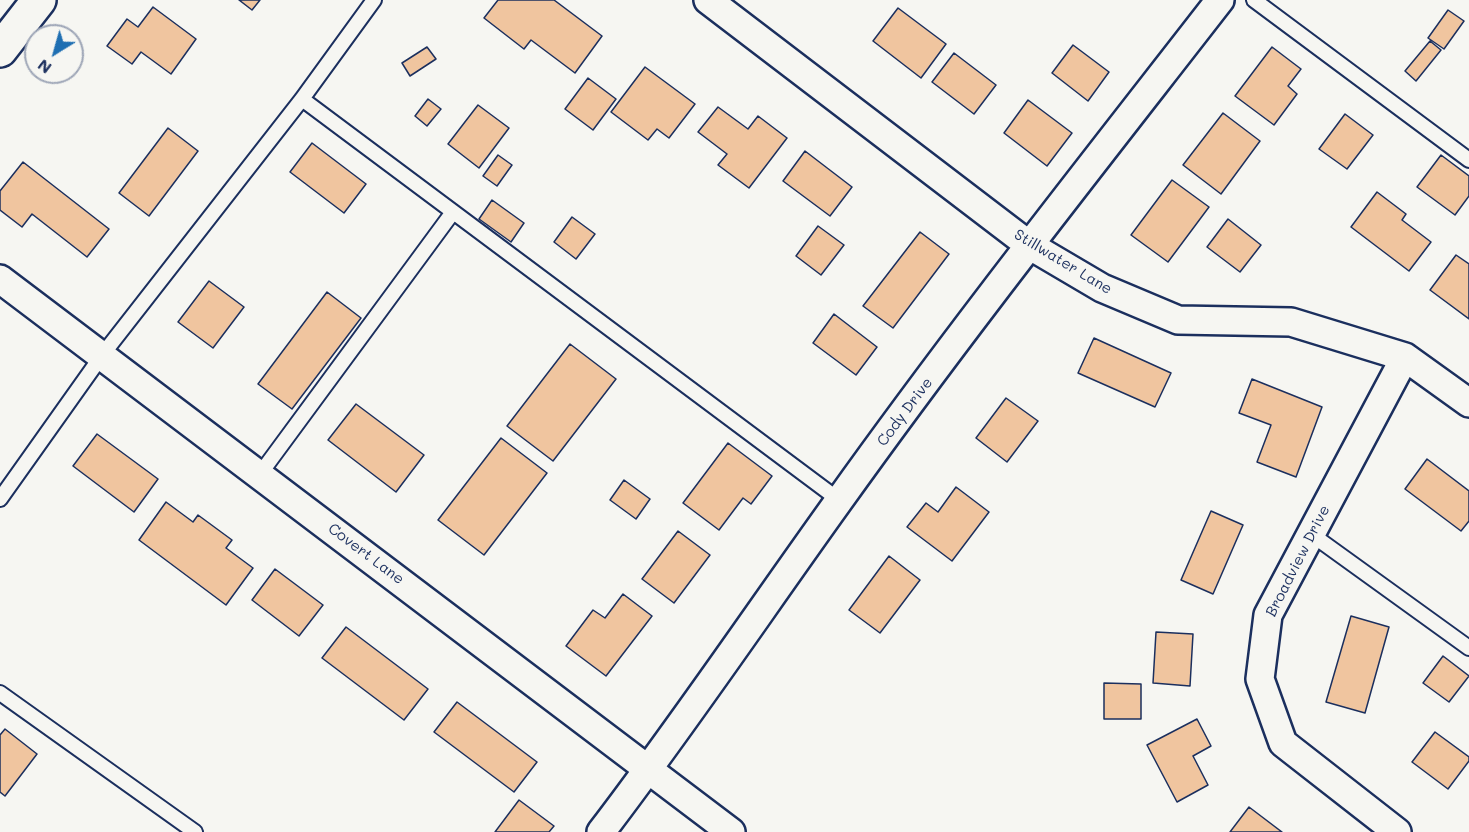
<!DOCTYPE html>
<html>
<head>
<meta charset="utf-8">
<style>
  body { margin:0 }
  #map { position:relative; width:1469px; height:832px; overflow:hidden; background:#f6f6f2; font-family:Mali,sans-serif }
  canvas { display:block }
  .north { position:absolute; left:24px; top:24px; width:60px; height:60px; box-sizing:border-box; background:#f6f6f2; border:2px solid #9ea6b7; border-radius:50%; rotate:217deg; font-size:16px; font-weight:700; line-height:24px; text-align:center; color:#1b2f5e }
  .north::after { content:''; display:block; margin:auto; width:21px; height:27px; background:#1f6fb2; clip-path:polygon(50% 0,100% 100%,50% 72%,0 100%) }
</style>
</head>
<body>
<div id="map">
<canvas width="1469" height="832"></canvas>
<div class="north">N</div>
</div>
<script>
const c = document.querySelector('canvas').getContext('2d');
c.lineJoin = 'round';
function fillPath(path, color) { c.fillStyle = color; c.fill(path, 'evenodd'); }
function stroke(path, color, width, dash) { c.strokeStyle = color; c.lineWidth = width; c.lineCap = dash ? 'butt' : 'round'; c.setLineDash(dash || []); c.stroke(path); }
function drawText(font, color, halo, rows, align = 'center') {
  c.font = font + ' Mali,sans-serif'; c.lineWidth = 6; c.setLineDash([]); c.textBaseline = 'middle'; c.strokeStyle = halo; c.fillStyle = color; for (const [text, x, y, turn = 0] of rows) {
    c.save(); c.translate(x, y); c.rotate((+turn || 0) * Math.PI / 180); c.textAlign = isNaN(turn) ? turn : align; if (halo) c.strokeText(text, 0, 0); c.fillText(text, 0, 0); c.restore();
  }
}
const building = new Path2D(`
  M239,0h21l-8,10z
  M498,0h56l48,36 -27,37 -44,-33 -7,9 -40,-31z
  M153,7l43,32 -25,35 -30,-22 -9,12 -25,-18 20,-27 11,8z
  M898,8l48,36 -25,34 -48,-37z
  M1448,10l16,11 -20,28 -16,-11z
  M1430,41l11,9 -25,31 -11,-10z
  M1073,45l36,27 -21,29 -36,-28z
  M427,47l9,12 -26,17 -8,-13z
  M1272,47l29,22 -13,17 9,8 -23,31 -39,-29z
  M954,53l42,32 -22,29 -42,-32z
  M645,67l50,37 -26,34 -12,-9 -9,11 -37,-28z
  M588,78l28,21 -23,31 -28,-21z
  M428,99l13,10 -14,17 -12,-10z
  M1028,100l44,33 -25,33 -43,-33z
  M478,105l31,23 -30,40 -31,-24z
  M718,107l30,22 10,-13 29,22 -38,50 -31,-23 9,-11 -29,-22z
  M1223,113l37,28 -39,53 -38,-29z
  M1345,114l28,21 -26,34 -28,-20z
  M168,128l30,23 -49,65 -30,-23z
  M312,143l54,41 -22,29 -54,-41z
  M805,151l47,36 -22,29 -47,-35z
  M498,155l14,10 -15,21 -14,-10z
  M1441,155l28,21v20l-14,19 -38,-28z
  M23,162l86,67 -22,28 -55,-43 -10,13 -22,-17v-19z
  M1172,180l37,27 -41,55 -37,-27z
  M1377,192l29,22 -4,6 29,22 -22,29 -58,-44z
  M492,200l32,23 -13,19 -32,-23z
  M572,217l23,17 -19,25 -22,-17z
  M1228,219l33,26 -21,27 -33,-25z
  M818,226l26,19 -23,30 -25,-19z
  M920,232l29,22 -56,74 -30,-22z
  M1456,255l13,9v55l-39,-29z
  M209,281l35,26 -31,41 -35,-26z
  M327,292l34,26 -69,91 -34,-25z
  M834,314l43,33 -21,28 -43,-32z
  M1094,338l77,35 -16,34 -77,-34z
  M570,344l46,35 -63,82 -46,-35z
  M1252,379l70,28 -26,70 -39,-15 14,-37 -32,-12z
  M1006,398l32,23 -31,41 -31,-24z
  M356,404l68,51 -28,37 -68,-52z
  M97,434l61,45 -24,33 -61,-46z
  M501,438l46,35 -63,82 -46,-35z
  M728,443l44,33 -21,28 -8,-6 -24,32 -36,-27z
  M1427,459l42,32v30l-8,10 -56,-42z
  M624,480l26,19 -14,20 -26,-19z
  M956,487l33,25 -37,49 -45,-34 19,-24 12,9z
  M166,502l27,20 5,-7 34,25 -6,8 27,20 -27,37 -87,-65z
  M1211,511l32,14 -30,69 -32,-14z
  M678,531l32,24 -36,48 -32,-24z
  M889,556l31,24 -40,53 -31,-23z
  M275,569l48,36 -24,31 -47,-36z
  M623,594l29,22 -46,60 -40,-30 27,-36 12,8z
  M1351,616l38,11 -24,86 -39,-11z
  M346,627l82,62 -24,31 -82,-62z
  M1156,632l37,2 -3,52 -37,-3z
  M1443,656l26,20 -20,26 -26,-19z
  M1104,683l37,1v35h-37z
  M457,702l80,60 -23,30 -80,-60z
  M1197,719l14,27 -18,10 15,29 -31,17 -30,-57z
  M5,729l32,25 -32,42 -5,-4v-57z
  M1435,732l34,25v4l-21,28 -36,-27z
  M519,800l35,26 -5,6h-54z
  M1249,807l33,25h-52z`);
fillPath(building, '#f0c59f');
stroke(building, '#1b2f5e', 1.5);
const lane = new Path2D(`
  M1254,0l215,160
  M302,99l537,401
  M260,474l193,-262
  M0,499l103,-145 199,-255 72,-99
  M1311,534l158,114
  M0,693l195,139`);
const street = new Path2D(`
  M708,0l321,245 73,43 76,32 113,2 114,35 64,46
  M0,279l731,553
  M601,832c82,-107 158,-220 237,-330 122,-171 253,-336 382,-502
  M1397,832l-114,-89 -23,-64 8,-64 137,-258`);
const secondary = new Path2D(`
  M0,50l39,-50`);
stroke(lane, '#1b2f5e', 18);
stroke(street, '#1b2f5e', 32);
stroke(secondary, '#1b2f5e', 38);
stroke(lane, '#f6f6f2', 14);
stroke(street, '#f6f6f2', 27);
stroke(secondary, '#f6f6f2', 33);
drawText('15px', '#1b2f5e', '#f6f6f2', [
  ["Stillwater Lane",1063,262,31],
  ["Cody Drive",905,412,-53],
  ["Covert Lane",366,554,37],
  ["Broadview Drive",1298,561,-63]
]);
</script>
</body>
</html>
